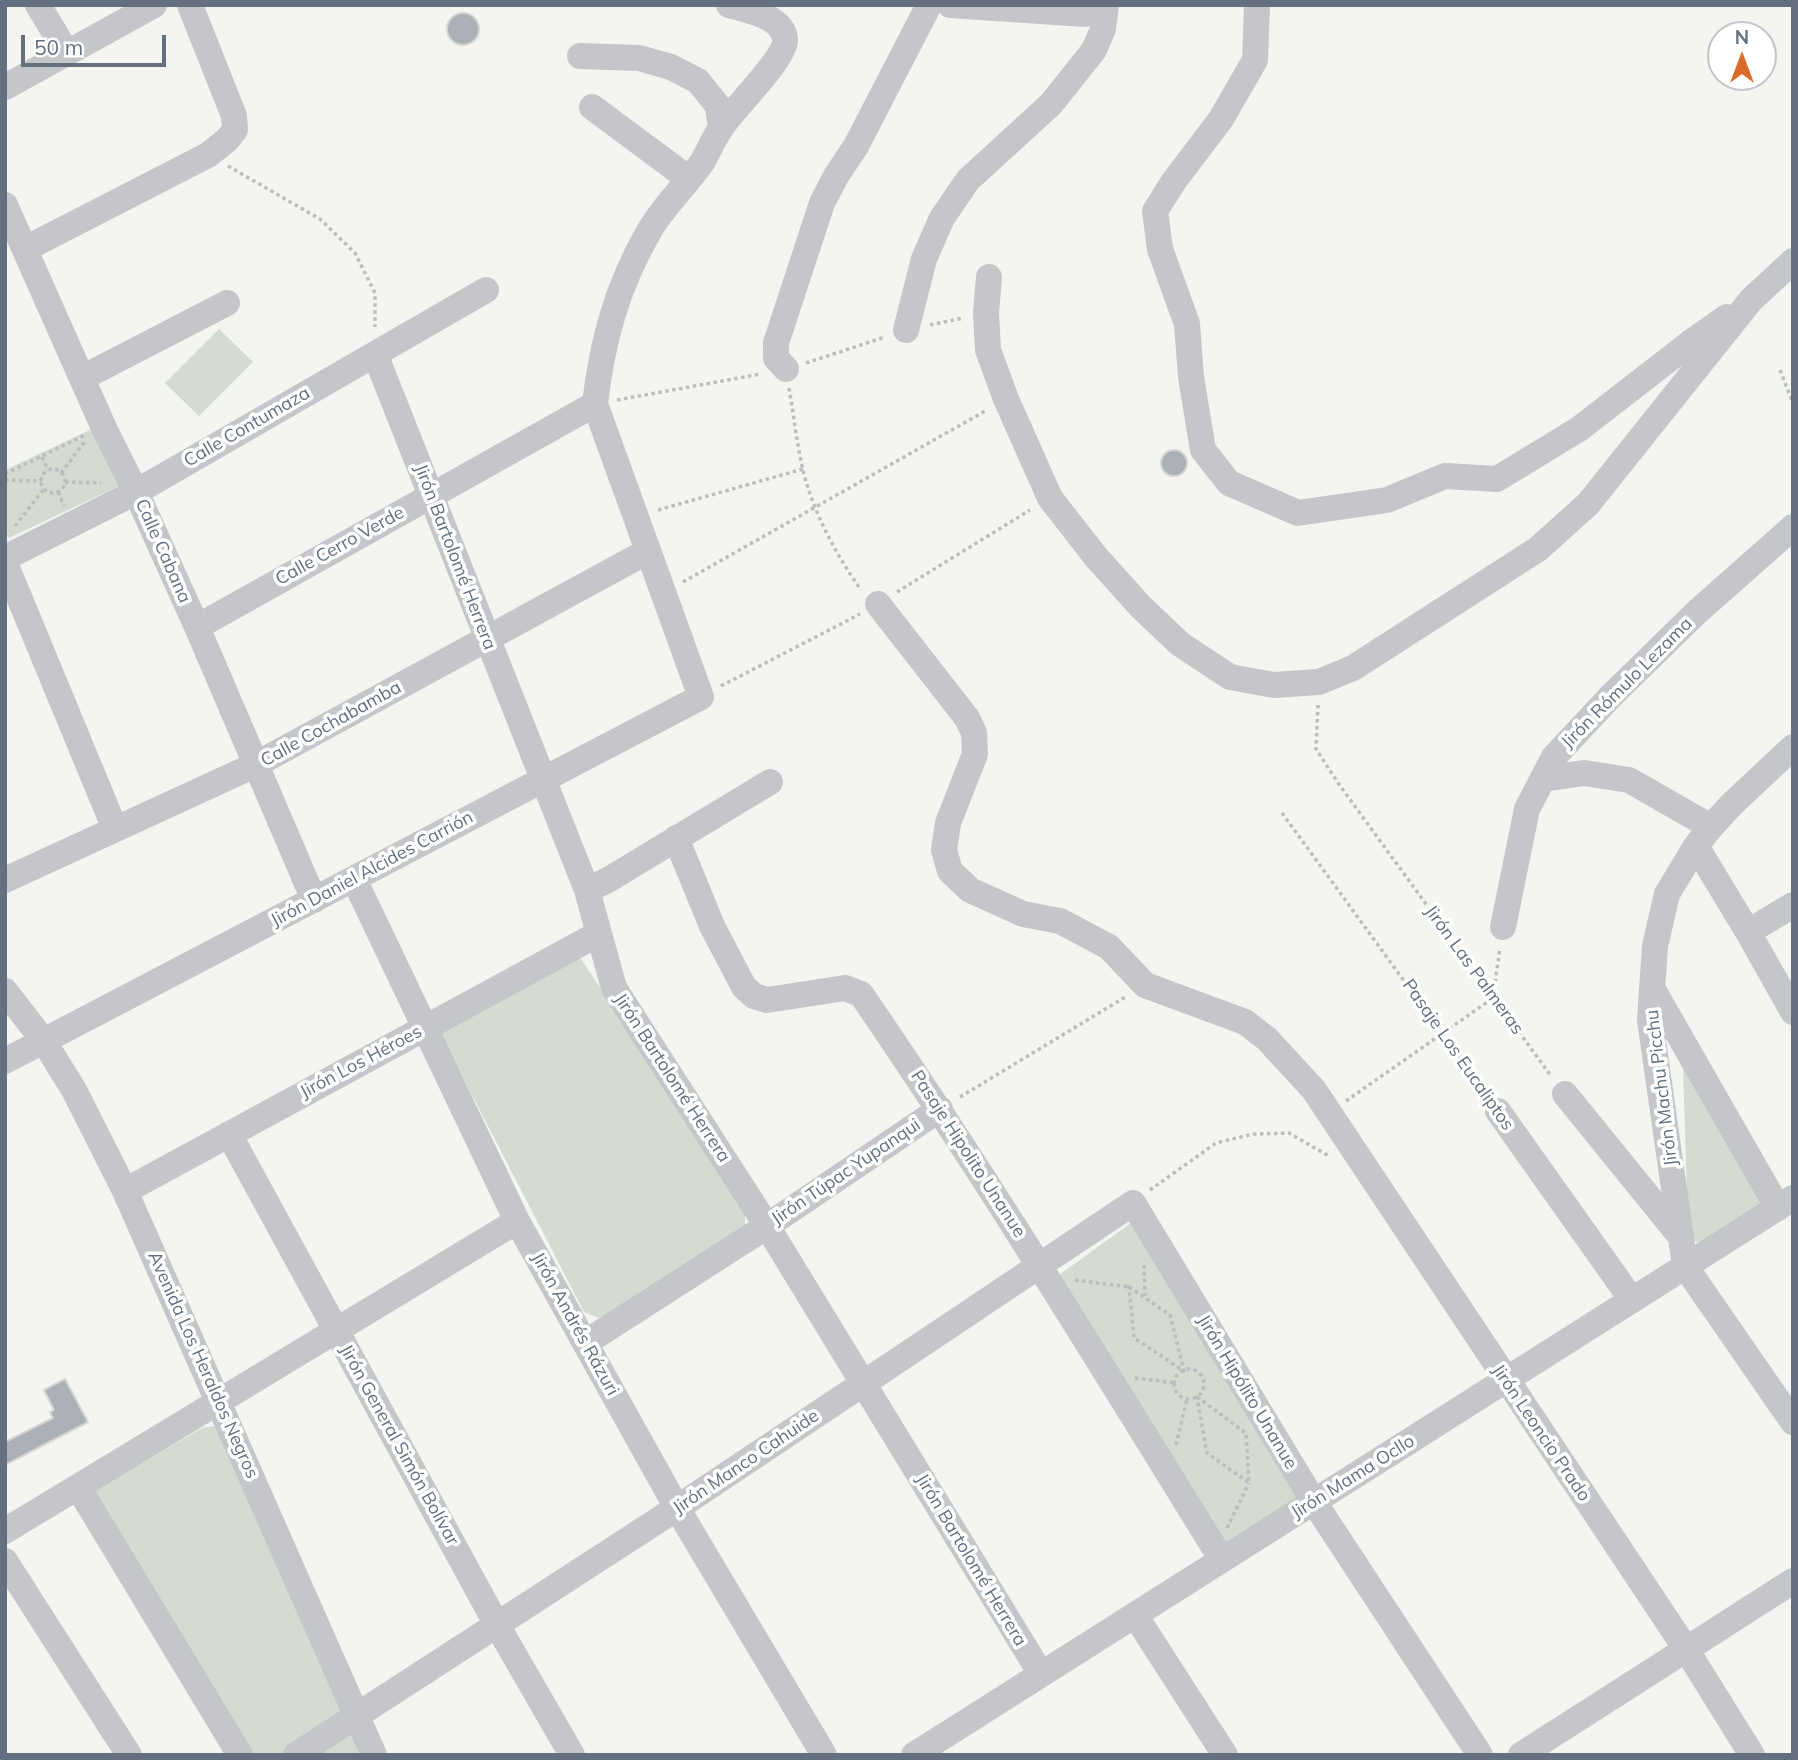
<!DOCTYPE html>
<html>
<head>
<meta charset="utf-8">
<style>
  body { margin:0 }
  #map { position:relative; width:1798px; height:1760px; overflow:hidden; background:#f4f4f0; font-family:Mulish,sans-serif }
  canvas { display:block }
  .frame { position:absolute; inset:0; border:7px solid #647080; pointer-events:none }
  .north { position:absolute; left:1707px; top:21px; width:70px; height:70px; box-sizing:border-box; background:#fff; border:2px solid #c1c6cc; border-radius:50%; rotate:0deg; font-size:19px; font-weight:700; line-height:28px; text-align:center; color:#647080 }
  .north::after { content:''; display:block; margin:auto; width:24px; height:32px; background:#db6b29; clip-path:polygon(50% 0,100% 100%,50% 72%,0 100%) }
  .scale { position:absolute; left:21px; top:35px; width:145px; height:32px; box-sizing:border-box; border:4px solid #647080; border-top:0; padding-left:9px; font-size:21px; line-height:24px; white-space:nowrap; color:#647080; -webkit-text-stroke:5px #fff; paint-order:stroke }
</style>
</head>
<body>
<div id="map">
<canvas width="1798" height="1760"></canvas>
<div class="frame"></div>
<div class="north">N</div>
<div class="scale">50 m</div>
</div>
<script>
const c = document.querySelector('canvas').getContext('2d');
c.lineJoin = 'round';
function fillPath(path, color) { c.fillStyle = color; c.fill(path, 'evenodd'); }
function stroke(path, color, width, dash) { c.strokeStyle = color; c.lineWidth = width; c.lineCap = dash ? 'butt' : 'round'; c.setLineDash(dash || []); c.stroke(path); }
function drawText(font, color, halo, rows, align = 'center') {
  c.font = font + ' Mulish,sans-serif'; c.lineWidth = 7; c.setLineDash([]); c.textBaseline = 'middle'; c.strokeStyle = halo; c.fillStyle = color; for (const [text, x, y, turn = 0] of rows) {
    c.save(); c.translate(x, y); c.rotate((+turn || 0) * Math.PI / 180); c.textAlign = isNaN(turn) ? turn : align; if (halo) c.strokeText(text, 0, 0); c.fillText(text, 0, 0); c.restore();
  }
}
fillPath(new Path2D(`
  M219,329l34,33 -54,54 -34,-33z
  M94,428l27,57 -112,53 -4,-7v-61z
  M581,959l164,247v19l-135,89 -11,4 -15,-6 -144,-279 130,-73z
  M1683,1065l82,138 -64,41 -8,-4 -5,-10z
  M1131,1223l171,272 -78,48 -165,-268z
  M212,1426l9,2 129,287 -61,40h-44l-159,-260 116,-67z
  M355,1725l13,30h-59z`), '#d4dbd1');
const building = new Path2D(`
  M447 29a16 16 0 1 1 32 0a16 16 0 1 1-32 0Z
  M1161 463a13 13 0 1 1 26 0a13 13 0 1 1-26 0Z
  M65,1379l23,43 -83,43v-23l48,-24 -3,-6 4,-2 -10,-20z`);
fillPath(building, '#aab0b6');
stroke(building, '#d5d5d3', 2);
stroke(new Path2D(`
  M228,166l92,53 35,34 20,40v34
  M930,325l33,-7
  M806,363l79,-26
  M1780,370l13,33
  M789,388c5,29 8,58 15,86 11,42 32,80 57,116
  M617,400l144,-26
  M42,457l6,13
  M41 481a12 12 0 1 1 24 0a12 12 0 1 1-24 0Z
  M61,473l25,-33
  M5,474l80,-39
  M5,480l36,1
  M65,482l36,1
  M58,492l6,14
  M658,510l145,-41
  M15,526l29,-37
  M683,582l304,-172
  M897,592l133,-82
  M721,686l139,-72
  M1318,705l-2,44 22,34 213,293
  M1282,813l205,282
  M1493,996l7,-48
  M960,1097l167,-101
  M1346,1101l147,-103
  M1150,1190l66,-47 37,-9 36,-1 40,23
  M1144,1265l1,31
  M1075,1280l54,7
  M1129,1287l41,28 14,56 -50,-33z
  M1174 1384a15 15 0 1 1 30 0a15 15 0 1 1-30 0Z
  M1135,1378l40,5
  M1197,1397l49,36 3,50 -42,-30z
  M1176,1445l11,-46
  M1227,1528l22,-45`), '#bbbdbf', 3.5, [3.5, 3.5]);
stroke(new Path2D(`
  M38,5l29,48
  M950,5l135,9
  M1257,5l-2,55 -34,59 -47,62 -19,30 5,38 27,75 4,53 12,73 26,33 69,30 89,-13 58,-24 52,3 82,-50 111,-86 37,-26
  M580,56l59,2 32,9 27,14 20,25 3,22
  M5,87l149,-82
  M592,107l97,72
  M5,205l99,223 32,64 61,135 117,273
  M25,249l183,-94 19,-15 8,-10 -1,-14 -44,-111
  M989,277l-3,36 2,37 18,49 44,99 46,59 45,50 39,37 50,33 44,8 45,-3 34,-14 185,-119 50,-45 163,-204 42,-39
  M906,330l18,-71 18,-41 26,-38 83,-76 43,-54 9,-21 3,-24
  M375,354l212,536 27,98 153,238 274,448
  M786,369l-10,-11v-15l46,-140 14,-27 20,-30 73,-141
  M82,378l145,-75
  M5,558l131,-66 350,-202
  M5,563l110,266
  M878,604l89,114 7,15 1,21 -27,69 -4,27 6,21 20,19 53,24 37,7 49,26 36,38 100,37 22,17 47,51 372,559 66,106
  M197,627l398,-223
  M1793,747l-62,58 -20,22 -15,19 -29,48 -12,52 -5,74 35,246 108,156
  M1543,779l41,-6 45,7 82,47
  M676,838l36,88 32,61 10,9 13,4 78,-12 16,6c127,185 243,375 361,566
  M1696,846l52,86 45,80
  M354,879l163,342 160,287 147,247
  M5,880l250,-115 393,-214
  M587,890l21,-10 162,-98
  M1503,927l24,-118 27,-52 56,-60 87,-85 96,-85
  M1748,932l45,-27
  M1652,988l126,220
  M5,991l38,49 31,50 51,101 249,564
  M5,1061l696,-364 -106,-293c7,-62 22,-117 53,-171 14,-26 38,-47 55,-72 6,-11 11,-23 18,-33 12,-19 66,-71 64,-89 -2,-23 -39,-29 -56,-34
  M1565,1094l116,143
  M1498,1111l134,189
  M229,1134l268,491 75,130
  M125,1191l473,-257
  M585,1343l182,-117 173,-117
  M78,1487l162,268
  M5,1531l512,-310
  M5,1561l124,194
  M1135,1615l90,140
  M296,1755l381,-247 456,-305 181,299 166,253
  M914,1755l879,-557
  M1521,1755l272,-174`), '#c4c6ca', 26);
drawText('18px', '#647080', '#fff', [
  ["Calle Contumaza",247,427,-30],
  ["Calle Cerro Verde",340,546,-29],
  ["Calle Cabana",163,551,66],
  ["Jirón Bartolomé Herrera",455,557,69],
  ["Jirón Rómulo Lezama",1627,683,-45],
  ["Calle Cochabamba",331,724,-29],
  ["Jirón Daniel Alcides Carrión",372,869,-28],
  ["Jirón Las Palmeras",1474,970,54],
  ["Pasaje Los Eucaliptos",1458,1055,55],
  ["Jirón Los Héroes",361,1062,-28],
  ["Jirón Bartolomé Herrera",672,1078,57],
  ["Jirón Machu Picchu",1662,1088,-97],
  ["Pasaje Hipolito Unanue",968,1154,57],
  ["Jirón Túpac Yupanqui",846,1172,-34],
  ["Jirón Andrés Rázuri",575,1324,61],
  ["Avenida Los Heraldos Negros",203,1365,66],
  ["Jirón Hipólito Unanue",1247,1392,59],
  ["Jirón Leoncio Prado",1541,1433,56],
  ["Jirón General Simón Bolívar",399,1445,61],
  ["Jirón Manco Cahuide",746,1462,-34],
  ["Jirón Mama Ocllo",1353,1477,-32],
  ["Jirón Bartolomé Herrera",971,1560,59]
]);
</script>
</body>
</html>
